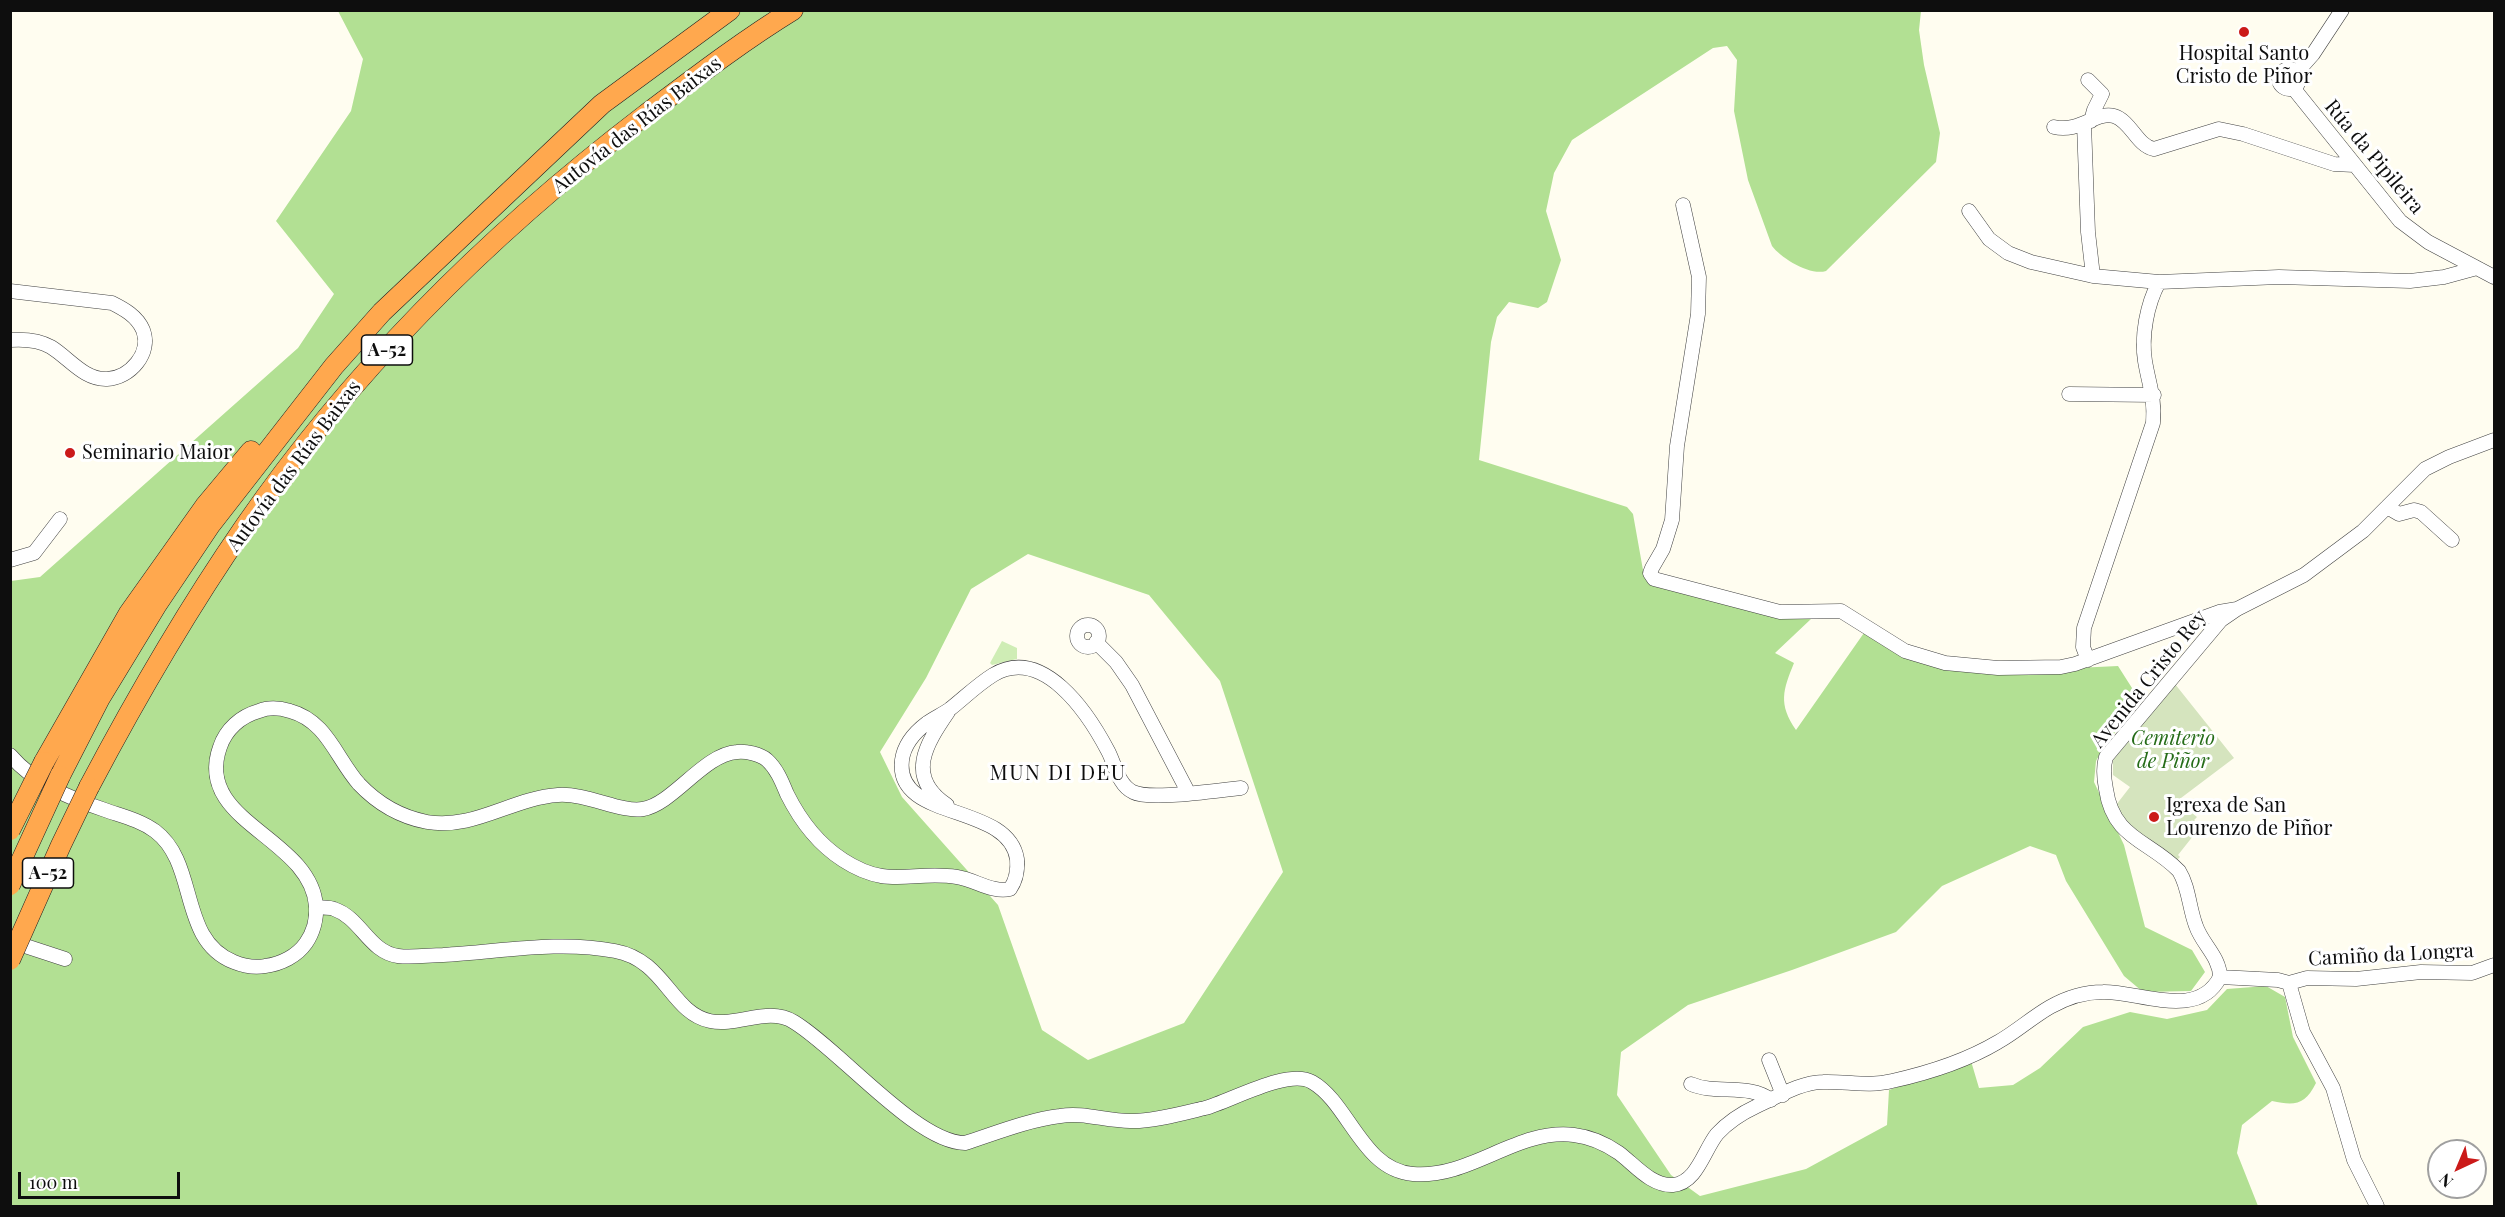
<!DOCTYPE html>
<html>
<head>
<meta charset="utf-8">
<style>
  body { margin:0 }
  #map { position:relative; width:2505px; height:1217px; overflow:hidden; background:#fffdf0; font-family:"Playfair Display",serif }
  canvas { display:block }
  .frame { position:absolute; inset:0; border:12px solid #0e0e0e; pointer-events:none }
  .north { position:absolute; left:2427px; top:1139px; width:60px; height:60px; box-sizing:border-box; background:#fff; border:2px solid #9f9f9f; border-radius:50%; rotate:224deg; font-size:16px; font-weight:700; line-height:24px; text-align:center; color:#0e0e0e }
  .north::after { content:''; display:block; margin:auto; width:21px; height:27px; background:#cb1a19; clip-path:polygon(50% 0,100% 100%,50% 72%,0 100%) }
  .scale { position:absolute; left:18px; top:1172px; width:162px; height:27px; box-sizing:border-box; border:3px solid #0e0e0e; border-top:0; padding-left:8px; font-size:18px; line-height:21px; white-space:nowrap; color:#0e0e0e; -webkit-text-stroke:4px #fff; paint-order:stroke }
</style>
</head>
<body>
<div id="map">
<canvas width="2505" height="1217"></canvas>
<div class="frame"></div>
<div class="north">N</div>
<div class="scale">100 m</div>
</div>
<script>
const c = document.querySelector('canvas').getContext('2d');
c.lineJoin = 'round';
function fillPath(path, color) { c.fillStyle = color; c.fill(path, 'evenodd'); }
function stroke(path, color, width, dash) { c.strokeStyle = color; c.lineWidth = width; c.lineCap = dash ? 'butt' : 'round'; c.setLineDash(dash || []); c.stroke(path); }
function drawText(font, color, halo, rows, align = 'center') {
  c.font = font + ' "Playfair Display",serif'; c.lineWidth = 6; c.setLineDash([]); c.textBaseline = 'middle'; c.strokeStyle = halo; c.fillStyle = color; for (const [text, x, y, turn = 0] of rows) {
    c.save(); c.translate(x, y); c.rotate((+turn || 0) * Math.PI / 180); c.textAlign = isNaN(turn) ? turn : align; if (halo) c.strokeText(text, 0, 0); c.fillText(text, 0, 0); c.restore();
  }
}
fillPath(new Path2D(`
  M1002,641l15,7v11l-25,6 -2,-2z`), '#cfedb5');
fillPath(new Path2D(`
  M338,11h1583l-2,19 5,35 16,68 -4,29 -110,109c-16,5 -45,-13 -54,-25l-24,-66 -14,-69 3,-51 -10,-14 -14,2 -141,92 -18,33 -8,38 15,49 -14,42 -9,6 -29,-6 -12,15 -6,25 -12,118 148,47 6,7 10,56 9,15 113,28 46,6 -36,34 19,10c-11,27 -16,41 2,67l70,-100 37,25 173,13 42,-2 21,33 -38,53 -5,9 -2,21 30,63 21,82 47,23 13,22 -14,19 -48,1 -19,-16 -58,-95 -10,-26 -26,-9 -88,40 -46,46 -104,38 -104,35 -67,47 -4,43 54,80 29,21 106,-27 81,-44 2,-35 82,-29 8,27 34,-3 27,-17 43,-41 47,-15 37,7 40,-9 20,-21 39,-3 19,11 8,40 23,46c-11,22 -21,23 -44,18l-30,24 -5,28 21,53h-2247v-625l29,-4 258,-229 36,-54 -58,-73 75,-110 12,-52zM1028,554l121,41 71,86 63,191 -99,151 -96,37 -46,-30 -44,-125 -96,-108 -22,-45 46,-74 45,-89z`), '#b2e093');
fillPath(new Path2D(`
  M2175,684l59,74 -57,43 20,16 -3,3 7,6 -23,29 2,2 -4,4 -52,-39 -8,-17 14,-18 -17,-12v-15z`), '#d5e4be');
const minor = new Path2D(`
  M2279 79a10 10 0 1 1 20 0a10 10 0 1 1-20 0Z
  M2297,72l16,-18 29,-44
  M2088,80l14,14 -8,16 -3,11
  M2294,89l106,132 28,21 66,35
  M2084,124l4,108 5,44
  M2054,127c26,6 42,-16 60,-11 17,5 23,30 40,33l65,-20 24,5 91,30 20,1
  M1683,205l16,72 -1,37 -21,132 -5,74 -9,29 -11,19 -2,5 4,6 126,33 61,-1 64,40 40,12 53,5 63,-1 14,-3 144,-52 18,-3
  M1969,211l20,28 19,14 23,9 62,14 66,6 120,-5 131,4 34,-4 33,-9
  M10,291l102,12c12,6 25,13 31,27 9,23 -13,48 -36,49 -23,1 -38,-21 -56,-32 -12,-7 -27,-8 -41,-7
  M2069,394l85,1
  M2387,507l12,7 15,-4 7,2 31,28
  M10,560l24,-7 26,-34
  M1077 636a11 11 0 1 1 22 0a11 11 0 1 1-22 0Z
  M1096,642l20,20 16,23 56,107
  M2088,660l-5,-13 1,-19 69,-205c2,-26 -4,-38 -8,-62 -4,-25 2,-57 14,-79
  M10,755c25,29 59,43 95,55 17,6 35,10 50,21 44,33 23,109 79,131 10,4 21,6 31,4 16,-2 32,-10 41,-23 7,-10 11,-24 10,-37 -5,-69 -123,-84 -96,-159 6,-18 21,-31 39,-36 10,-4 21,-3 31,0 37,10 46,47 69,73 18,19 42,33 68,38 47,8 85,-24 131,-27 29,-2 63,18 85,14 30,-5 61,-55 94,-57 9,-1 23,2 30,8 10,9 15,22 20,34 13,26 31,50 56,66 46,30 68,10 114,17 19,3 35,16 53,12 7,-10 8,-19 7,-30 -9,-57 -123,-37 -115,-99 2,-15 13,-28 25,-37 7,-5 16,-9 23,-14 14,-11 27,-24 43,-34 50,-30 95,38 115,76 7,13 10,34 25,41 17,9 86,-2 108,-4
  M947,805c-42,-28 -21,-61 1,-93
  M316,907c6,1 13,0 18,2 27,9 35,43 64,47 15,2 31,-1 45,-1 57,-3 115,-15 172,-4 50,9 56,62 95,70 28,6 58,-15 84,1 46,28 123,121 171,121 31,-10 63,-23 95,-27 23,-4 46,5 70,5 21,1 54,-8 75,-13 26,-7 83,-40 107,-26 37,21 50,88 101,92 57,5 104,-46 161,-39 17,2 32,9 45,18 16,12 32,33 54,32 24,-2 31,-35 44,-51 11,-12 25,-21 40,-28 20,-9 44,-24 66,-24 23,-1 46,5 69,-1 36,-8 74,-20 106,-39 18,-10 33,-24 52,-35 16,-9 35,-15 53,-15 35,-1 95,29 117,-15
  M10,941l55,18
  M2220,977c0,-20 -18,-33 -24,-51 -7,-18 -7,-39 -17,-55 -30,-31 -66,-32 -73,-82 -2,-10 -3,-22 0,-32l115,-137 16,-11 67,-34 59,-44 62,-62 24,-12 45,-17
  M2220,977l58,3 11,3 14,49 30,56 21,72 23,46
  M2289,983l18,-5 49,1 65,-7 51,1 22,-8
  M1769,1060l14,35
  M1691,1084c25,11 58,-1 80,16`);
const highway = new Path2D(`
  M44,762l85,-149 76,-107 46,-55
  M60,776l40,-78 56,-92 55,-82 123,-158 48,-54 220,-208 128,-94
  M89,787c47,-89 98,-177 156,-261 109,-158 247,-294 400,-411 48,-36 96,-73 148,-105`);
stroke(minor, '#414141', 15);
stroke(highway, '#1f1f1f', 21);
stroke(minor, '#fff', 14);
stroke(highway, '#ffa84e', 20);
const highwayBridge = new Path2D(`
  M10,830l34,-68
  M10,885l50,-109
  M10,960l51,-115 28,-58`);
stroke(highwayBridge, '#1f1f1f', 21, []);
stroke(highwayBridge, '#ffa84e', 20);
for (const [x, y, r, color] of [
  [2244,32,6,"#cb1a19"],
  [70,453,6,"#cb1a19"],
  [2154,817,6,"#cb1a19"]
]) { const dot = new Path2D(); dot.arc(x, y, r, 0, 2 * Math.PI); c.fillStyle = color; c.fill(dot); stroke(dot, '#fff', 2); }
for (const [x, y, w] of [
  [387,350,51],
  [48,873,51]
]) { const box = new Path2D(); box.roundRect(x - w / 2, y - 15, w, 30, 4.5); c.fillStyle = '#fff'; c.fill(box); stroke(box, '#0e0e0e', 1.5); }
drawText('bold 18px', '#0e0e0e', null, [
  ["A-52",387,350],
  ["A-52",48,873]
]);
drawText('20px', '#0e0e0e', '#fff', [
  ["Hospital Santo",2244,54,"center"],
  ["Cristo de Piñor",2244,77,"center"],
  ["Seminario Maior",82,453],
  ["Igrexa de San",2166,806],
  ["Lourenzo de Piñor",2166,829]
], 'left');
drawText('20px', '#0e0e0e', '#fff', [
  ["Autovía das Rías Baixas",637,125,-38],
  ["Rúa da Pipileira",2374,157,50],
  ["Autovía das Rías Baixas",294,466,-53],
  ["Avenida Cristo Rey",2149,679,-51],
  ["Camiño da Longra",2391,955,-3]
]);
drawText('italic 20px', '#256c18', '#fff', [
  ["Cemiterio",2173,739],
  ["de Piñor",2173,762]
]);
c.letterSpacing = '1.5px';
drawText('21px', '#0e0e0e', '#fff', [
  ["MUN DI DEU",1058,773]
]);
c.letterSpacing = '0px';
</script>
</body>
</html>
